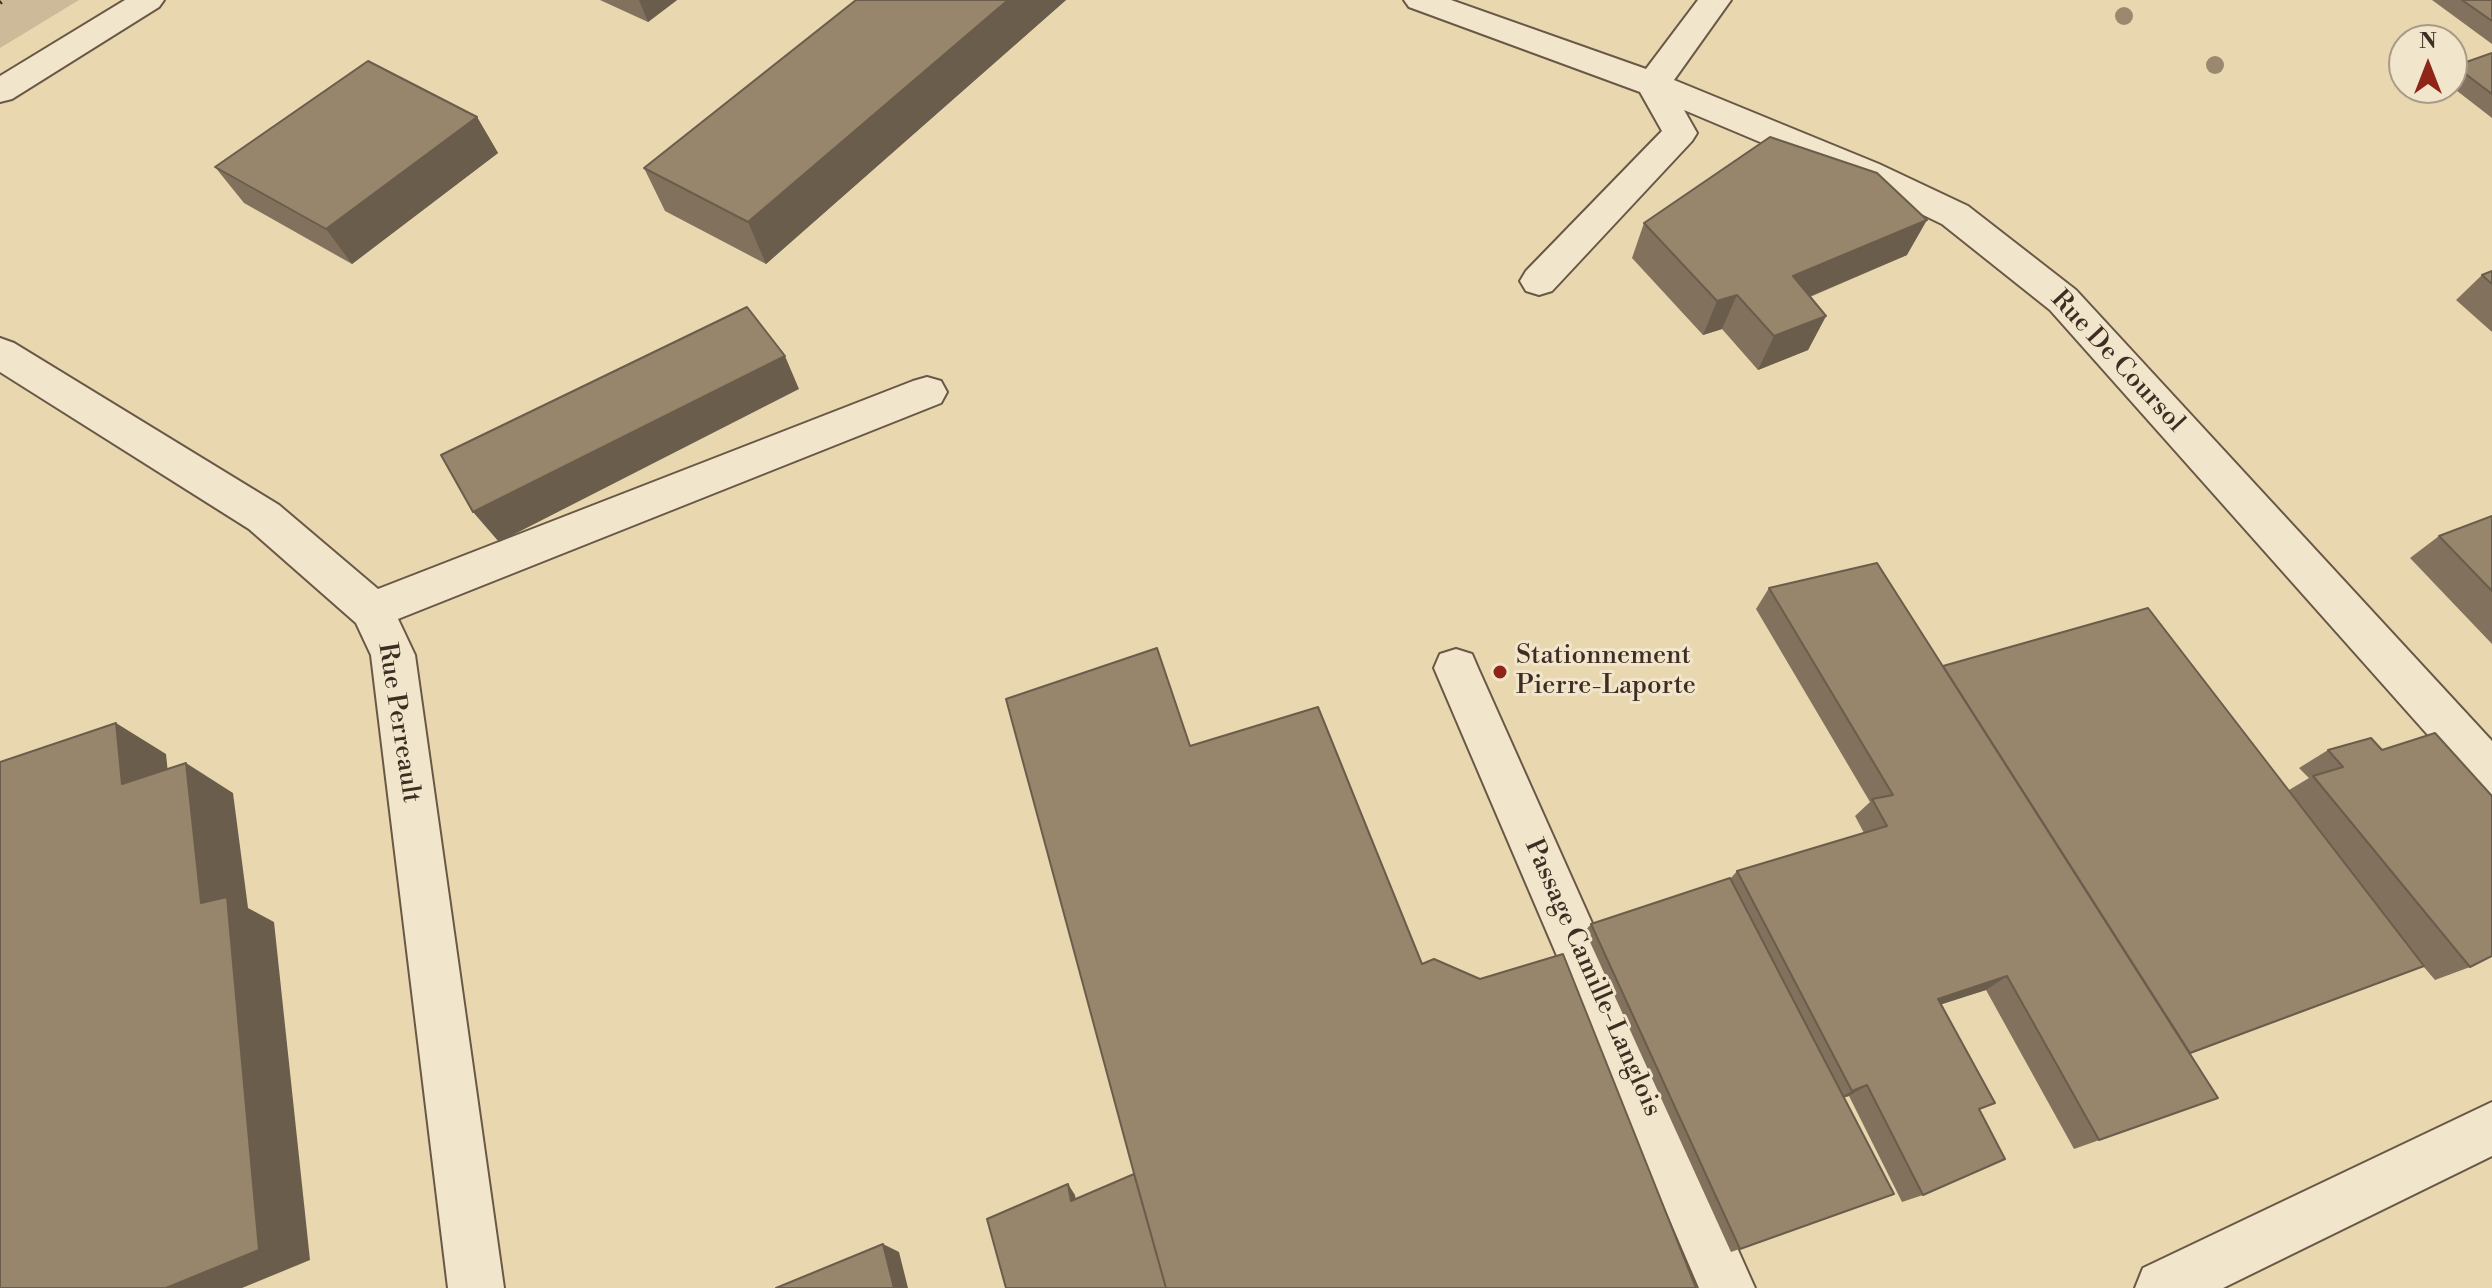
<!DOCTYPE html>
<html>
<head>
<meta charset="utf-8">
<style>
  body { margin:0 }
  #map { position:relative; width:2492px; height:1288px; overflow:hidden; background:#e9d7b0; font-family:"Libre Bodoni",serif }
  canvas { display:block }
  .north { position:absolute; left:2388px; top:24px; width:80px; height:80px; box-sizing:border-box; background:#f1e5cc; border:2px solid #a99b88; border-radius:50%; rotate:0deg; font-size:22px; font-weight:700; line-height:32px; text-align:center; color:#3e2d22 }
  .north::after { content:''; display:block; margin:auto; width:28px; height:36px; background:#8f2418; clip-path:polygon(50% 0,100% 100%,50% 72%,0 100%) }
</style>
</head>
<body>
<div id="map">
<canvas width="2492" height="1288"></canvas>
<div class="north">N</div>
</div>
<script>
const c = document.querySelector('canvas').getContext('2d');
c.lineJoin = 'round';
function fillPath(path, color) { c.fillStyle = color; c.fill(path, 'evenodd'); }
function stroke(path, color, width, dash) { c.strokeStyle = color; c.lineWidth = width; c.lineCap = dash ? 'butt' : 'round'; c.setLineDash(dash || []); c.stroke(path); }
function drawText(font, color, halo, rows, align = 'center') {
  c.font = font + ' "Libre Bodoni",serif'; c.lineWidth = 6; c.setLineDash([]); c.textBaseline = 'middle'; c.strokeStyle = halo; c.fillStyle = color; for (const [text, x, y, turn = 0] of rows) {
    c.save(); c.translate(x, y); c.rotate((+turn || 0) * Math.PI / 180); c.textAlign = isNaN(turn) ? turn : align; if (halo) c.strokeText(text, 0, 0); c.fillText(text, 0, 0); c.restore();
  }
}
fillPath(new Path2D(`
  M0,0h79l-79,48z`), '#ccba98');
const minor = new Path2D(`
  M125,0h39l-5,7 -147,92 -12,3v-26z
  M1404,0h47l195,69 52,-69h33l-57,80 205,84 89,42 108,84 416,451v54l-16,-6 -426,-479 -108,-86 -87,-42 -171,-72 13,23 -5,8 -140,150 -13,4 -13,-4 -6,-10 6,-10 136,-140 -22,-39 -231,-85z
  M0,338l14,5 265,162 99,84 535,-208 14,-4 14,4 6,11 -6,11 -543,216 17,36 89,633h-56l-77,-633 -15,-32 -107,-94 -249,-157z
  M1456,649l16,5 6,14 277,620h-56l-265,-620 6,-14z
  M2492,1102v54l-269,132h-88l8,-20z`);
stroke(minor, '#695846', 4);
stroke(new Path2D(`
  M0,3l4,-3`), '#3e2d22', 4, [2, 3]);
fillPath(minor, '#f1e5cc');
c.fillStyle = '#9a896f';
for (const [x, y] of [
  [2124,16],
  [2215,65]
]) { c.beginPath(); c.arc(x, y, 9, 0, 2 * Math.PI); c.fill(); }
fillPath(new Path2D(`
  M600,0h77l-29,22z
  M856,0h210l-300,264 -101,-53 -21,-43z
  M2432,0h60v44z
  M2492,53v65l-40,-31v-18l3,-3z
  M477,117l21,36 -146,111 -108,-61 -29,-36z
  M1644,223l263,32 -97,42 16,19 -18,34 -50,20 -36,-41 -19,6 -71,-77z
  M2492,271v61l-36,-32 26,-25z
  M2492,516v128l-82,-86 29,-22z
  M1769,588l174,78 346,124 20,-12 -10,-10 29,-18 43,-12 99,229 -35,13 -12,-14 -233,88 28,44 -144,51 -88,-159 -46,14 40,106 -57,85 -21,7 -53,-106 -5,1 50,97 -163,58 -146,-321 6,-7 140,-46 6,-7 127,-38 -9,-17 15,-14 -114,-193z`), '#82725d');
fillPath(new Path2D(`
  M639,0h38l-29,22z
  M1008,0h58l-300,264 -18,-42z
  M477,117l21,36 -146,111 -26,-35z
  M1927,220l-20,35 -130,55 16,-34z
  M1737,295l-15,34 -19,6 14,-34z
  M1826,316l-18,34 -50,20 16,-34z
  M785,356l14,33 -300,153 -26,-30z
  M116,723l50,31 6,59 -50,-29z
  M186,763l47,30 15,115 26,14 36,338 -68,28h-76z
  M2007,976l-21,14 -68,22 20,-13z
  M1867,1085l-18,11 -15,5 18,-10z
  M1068,1184l7,11 3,16 -7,-10z
  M883,1244l16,8 9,36h-14z`), '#6a5d4c');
const building = new Path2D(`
  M856,0h152l-260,222 -104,-54z
  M2462,0h30v21z
  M2492,53v41l-37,-28z
  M368,61l109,56 -151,112 -111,-62z
  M1770,137l107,36 50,47 -134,56 33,40 -52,20 -37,-41 -20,6 -73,-78z
  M2492,271v13l-10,-9z
  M747,307l38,49 -312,156 -32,-57z
  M2492,516v75l-53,-55z
  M1877,563l341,535 -119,42 -92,-164 -69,23 57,104 -16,6 26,50 -82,36 -56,-110 -15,6 -115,-220 150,-45 -15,-27 21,-4 -124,-207z
  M2148,608l276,358 -234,87 -247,-387z
  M1157,648l33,98 128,-39 104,257 12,-5 46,20 83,-25 133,334h-530l-31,-111 -129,-478z
  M116,723l6,61 64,-21 15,140 26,-6 32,353 -93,38h-166v-526z
  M2435,733l57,63v160l-22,11 -157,-191 30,-9 -15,-17 43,-12 11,12z
  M1730,878l164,316 -154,55 -149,-325z
  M1134,1174l32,114h-160l-19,-69 81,-35 3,17z
  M883,1244l11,44h-118z`);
fillPath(building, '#97856c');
stroke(building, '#6a5d4c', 2);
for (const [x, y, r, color] of [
  [1500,672,8,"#8f2418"]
]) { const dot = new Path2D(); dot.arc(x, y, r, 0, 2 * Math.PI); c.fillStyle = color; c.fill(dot); stroke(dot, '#f1e5cc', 3); }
drawText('26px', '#3e2d22', '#f1e5cc', [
  ["Rue De Coursol",2117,362,47],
  ["Rue Perreault",398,723,81],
  ["Passage Camille-Langlois",1592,978,66]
]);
drawText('26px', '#3e2d22', '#f1e5cc', [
  ["Stationnement",1516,657],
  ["Pierre-Laporte",1516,687]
], 'left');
</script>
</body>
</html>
